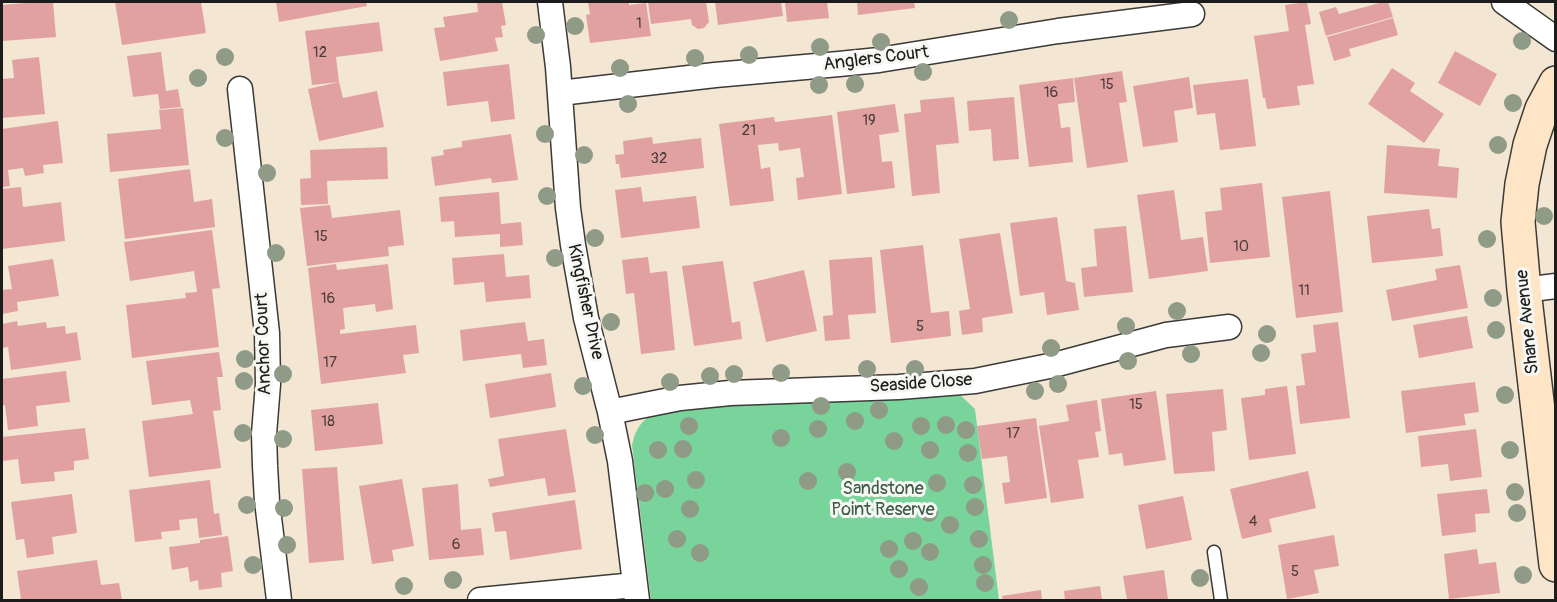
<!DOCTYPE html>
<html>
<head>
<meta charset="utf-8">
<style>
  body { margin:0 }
  #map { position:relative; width:1557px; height:602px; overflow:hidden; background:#f3e6d3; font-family:Pangolin,sans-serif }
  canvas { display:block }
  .frame { position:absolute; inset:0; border:3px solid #1c1c1c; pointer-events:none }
</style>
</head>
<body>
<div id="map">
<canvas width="1557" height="602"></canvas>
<div class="frame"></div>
</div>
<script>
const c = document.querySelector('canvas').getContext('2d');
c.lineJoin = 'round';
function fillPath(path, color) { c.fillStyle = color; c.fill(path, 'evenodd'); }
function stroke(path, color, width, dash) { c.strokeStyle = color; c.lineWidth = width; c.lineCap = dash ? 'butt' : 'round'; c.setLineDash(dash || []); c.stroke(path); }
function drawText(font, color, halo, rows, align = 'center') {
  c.font = font + ' Pangolin,sans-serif'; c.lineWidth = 6; c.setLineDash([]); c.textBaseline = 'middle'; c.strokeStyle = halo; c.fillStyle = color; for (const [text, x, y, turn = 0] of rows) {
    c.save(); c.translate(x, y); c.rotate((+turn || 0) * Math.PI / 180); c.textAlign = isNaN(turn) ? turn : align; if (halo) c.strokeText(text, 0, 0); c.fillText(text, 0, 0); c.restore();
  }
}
fillPath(new Path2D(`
  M958,393l17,16 24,191h-348l-19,-155c7,-33 27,-33 55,-38z`), '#79d49b');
fillPath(new Path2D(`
  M38,2h15l3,35 -54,4v-36z
  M115,2h86l5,31 -84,12z
  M276,2h90l1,4 -88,16z
  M477,2h25l4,23 -5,1 2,11 -8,1 3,13 -58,10 -6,-33 11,-1 -2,-10 35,-5z
  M588,2h41v3l17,-2 5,33 -61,7 -4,-28 4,-1z
  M648,2h58l3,20 -5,6 -6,1 -6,-4 -1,-6 -40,5z
  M715,2h66l2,14 -65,9z
  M785,2h42l2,16 -42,4z
  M857,2h57l1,6 -57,7z
  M1307,2l4,22 -6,1 9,59 -17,2 3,19 -33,4 -2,-11h-2l-9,-62 35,-5 -4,-26z
  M1383,2h5l5,15 -67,19 -7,-24 17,-5 3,7z
  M1393,18l5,17 -49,14 2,7 -17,5 -7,-24z
  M379,22l4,29 -47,6 3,25 -27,3 -7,-54z
  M1455,51l42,23 -17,32 -42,-23z
  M161,52l5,39 12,-2 3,18 -21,2 -2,-15 -25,3 -6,-41z
  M39,57l6,57 -43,4v-39l12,-1 -2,-18z
  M509,64l6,55 -24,3 -3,-21 -41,5 -4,-34z
  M1392,68l23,15 -5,8 34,23 -20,29 -56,-39z
  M1122,71l5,31 -8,1 9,59 -41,6 -13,-90z
  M1189,77l4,31 -19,3 4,31 -35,5 -10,-61z
  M1073,78l2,24 -17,2 3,24 9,-1 3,35 -44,5 -10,-82z
  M1248,79l8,67 -36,4 -5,-37 -18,2 -4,-30z
  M339,82l4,16 34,-7 7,36 -65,14 -11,-52z
  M954,97l5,46 -23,2 4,48 -28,3 -8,-82 17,-2 -1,-12z
  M1014,97l5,62 -26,2 -2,-32 -22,2 -2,-30z
  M895,104l4,28 -20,3 3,27 10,-1 3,27 -48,6 -10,-82z
  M183,108l6,57 -79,7 -3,-38 54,-5 -2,-19z
  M832,115l10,79 -44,6 -2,-22 8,-1 -4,-29 -21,3 -1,-8 -20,2 3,24 9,-2 4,34 -44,5 -11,-82 55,-7 1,5z
  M58,121l5,42 -20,2 1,8 -19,3 -2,-8 -15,2 2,16 -8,1v-58z
  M511,134l7,46 -26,3 -1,-5 -56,8 -4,-29 13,-2 -1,-5 19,-3v-6z
  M652,137l1,7 48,-6 3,30 -83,10 -2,-14h-3l-1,-9 9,-1 -1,-13z
  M1387,145l53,4 -2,17 21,2 -2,30 -73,-5z
  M387,147l1,32 -61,2 1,23 -27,1 -1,-26 11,-1 -1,-28z
  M190,169l4,33 18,-3 3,28 -90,12 -7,-60z
  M1262,183l8,74 -60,6 -5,-51 17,-2 -2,-22z
  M21,187l2,20 38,-5 4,39 -63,8v-60z
  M641,187l2,15 53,-6 4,32 -79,10 -6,-48z
  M1174,190l7,50 22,-3 5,34 -59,8 -12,-84z
  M1330,191l13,121 -47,6 -14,-121z
  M499,192l2,32 20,-2 2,23 -23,2v-13l-45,3 -1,-16 -13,1 -2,-25z
  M330,205l2,13 68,-8 4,35 -16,2 1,9 -82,10 -7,-58z
  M1429,209l3,20 8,-1 3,28 -71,7 -5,-47z
  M1057,217l9,64 9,2 4,27 -32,5 -3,-23 -24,4 -10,-73z
  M1126,226l7,66 -49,5 -3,-29 16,-2 -3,-37z
  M212,230l8,58 -8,1 7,58 -87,11 -6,-53 60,-7 -1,-5 12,-1 -3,-21 -64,10 -6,-39z
  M1000,233l13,80 -31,5 1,14 -21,3 -3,-24 11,-2 -11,-70z
  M923,245l8,68 18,-2 2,25 -60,7 -11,-93z
  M504,254l2,23 23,-2 2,23 -45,4 -2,-20 -30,3 -2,-27z
  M648,257l2,16 17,-2 8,79 -34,4 -7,-61 -8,1 -4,-34z
  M872,257l4,56 -28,2 2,24 -25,2 -2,-25 10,-1 -4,-55z
  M53,259l6,37 -42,6 1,9 -16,3v-24l10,-1 -4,-23z
  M723,261l9,62 8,-2 2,18 -48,7 -12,-80z
  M336,264l1,6 51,-6 5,45 -17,3 -1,-8 -32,4 2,21 -5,1v4l76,-9 3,28 -16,2 3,18 -85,11 -13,-116z
  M1460,265l8,43 -76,13 -6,-31 51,-10 -2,-11z
  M804,270l13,61 -51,11 -13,-60z
  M1467,316l6,32 -54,10 -6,-33z
  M17,321l1,5 28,-4 1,6 18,-2 1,8 11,-2 4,28 -70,10 -3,-23 -6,1v-24z
  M525,322l3,19 16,-2 3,26 -24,3 -2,-14 -58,7 -3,-31z
  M1338,322l12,96 -50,6 -4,-38 9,-1 -4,-31 15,-2 -3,-27z
  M219,352l4,25h-6l4,33 -8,1 8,57 -72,9 -7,-56 51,-7 -3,-14 -38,5 -6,-44z
  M66,371l4,31 -34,4 2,20 -30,4 -3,-25 -3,1v-27z
  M551,373l5,34 -66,11 -5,-34z
  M1475,382l4,30 -15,2 2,11 -60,8 -5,-42z
  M1287,386l9,68 -47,6 -8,-62 24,-3v-6z
  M1223,389l4,41 -15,2 3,39 -41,3 -8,-80z
  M1156,391l10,69 -42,6 -2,-13 -13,2 -8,-56z
  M1097,400l4,31 -6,1 4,25 -21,3 6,38 -33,5 -12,-77 30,-5 -3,-16z
  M378,403l5,41 -68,7 -4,-41z
  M1036,418l11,80 -42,6 -3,-21 8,-1 -3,-26 -25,3 -5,-33z
  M85,428l4,31 -15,2v9l-20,2 1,9 -34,3 -3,-25 -15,2 -1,-24z
  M566,429l10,63 -28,4 -3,-18 -55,9 -2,-8 16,-3 -6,-37z
  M1476,429l6,48 -32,4 -2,-17 -27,3 -3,-31z
  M337,467l7,93 -35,3 -7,-94z
  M1308,471l8,37 -47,11 3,13 -30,7 -12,-50z
  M402,479l12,67 -22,4 2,11 -22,3 -13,-78z
  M210,480l4,34 5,-1 3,22 -23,3 -2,-20 -18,2 1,10 -19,2 1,7 -27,3 -6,-52z
  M458,484l3,46 20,-2 3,27 -55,5 -7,-72z
  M1487,489l3,24 -15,1 1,18 -34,4 -5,-42z
  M72,494l5,39 -25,4 2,17 -27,4 -3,-19 -8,1 -5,-38z
  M1183,496l9,44 -46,9 -8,-44z
  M575,500l7,49 -72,11 -4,-29 -11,1 -3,-19z
  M1334,535l5,31 -25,4 5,23 -32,6 -9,-54z
  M228,536l5,35 -12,2 1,14 -23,3 -1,-10 -8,2 -2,-15 -16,3 -3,-23 31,-4v-3z
  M1477,549l2,15 17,-2 4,31 -51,6 -5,-45z
  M97,560l4,25 18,-2 3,17h-101l-4,-29z
  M1164,570l4,30h-41l-4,-24z
  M1100,586l2,14h-37l-1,-9z
  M1041,590l1,10h-39l-1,-4z`), '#e1a1a0');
const lane = new Path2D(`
  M1214,552l7,48`);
const street = new Path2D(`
  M550,2l8,65 10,141 5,37 13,73 24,94 10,49 17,139
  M1504,2l52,37
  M240,89l27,244 1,51 -4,50 1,32 2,35 12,99
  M560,93l155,-18 124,-11 40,-4 179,-29 134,-17
  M1524,290l32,-4
  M610,412l70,-14 50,-5 169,-6 76,-6 79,-16 112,-30 63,-8
  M480,600l155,-15`);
const secondary = new Path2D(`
  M1556,83l-14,26 -12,36 -8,39 -4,38 6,68 32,275`);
stroke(lane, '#3c3a37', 15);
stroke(street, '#3c3a37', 27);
stroke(secondary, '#3c3a37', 36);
stroke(lane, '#fff', 12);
stroke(street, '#fff', 24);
stroke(secondary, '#fde5c5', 33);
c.fillStyle = '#8f9a87';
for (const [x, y] of [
  [1009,20],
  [575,26],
  [536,35],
  [1522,41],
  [881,42],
  [820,47],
  [749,55],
  [225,57],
  [695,58],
  [620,68],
  [923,72],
  [198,78],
  [855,84],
  [819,85],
  [1513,103],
  [628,104],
  [545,134],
  [225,138],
  [1498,145],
  [584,155],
  [267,173],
  [547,196],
  [1544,216],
  [595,238],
  [1487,239],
  [276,253],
  [555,258],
  [1493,298],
  [1177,311],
  [611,322],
  [1126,326],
  [1496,330],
  [1267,334],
  [1051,348],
  [1261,353],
  [1191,354],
  [245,359],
  [1128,361],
  [867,369],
  [915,369],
  [781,373],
  [283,374],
  [734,374],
  [710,376],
  [244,381],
  [670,382],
  [1058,384],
  [583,386],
  [1035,391],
  [1505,395],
  [821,406],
  [879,410],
  [855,421],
  [946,425],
  [689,426],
  [921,426],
  [818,429],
  [966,430],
  [243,433],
  [595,435],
  [781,438],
  [283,439],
  [894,441],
  [683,449],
  [658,450],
  [930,450],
  [1510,450],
  [968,453],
  [847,472],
  [696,480],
  [808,481],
  [937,483],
  [973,485],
  [665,489],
  [1515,492],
  [645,493],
  [247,505],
  [975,507],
  [284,508],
  [690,509],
  [929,513],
  [1517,513],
  [950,525],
  [677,539],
  [979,539],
  [913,541],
  [287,545],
  [889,549],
  [930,552],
  [700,553],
  [253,565],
  [983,565],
  [899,569],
  [1523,575],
  [1200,578],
  [453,580],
  [985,583],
  [404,586],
  [919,587]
]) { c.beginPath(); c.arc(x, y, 9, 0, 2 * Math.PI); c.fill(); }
drawText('15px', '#4d3d3d', null, [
  ["1",639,24],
  ["12",320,53],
  ["15",1107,85],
  ["16",1051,93],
  ["19",869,121],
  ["21",749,131],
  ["32",659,159],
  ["15",321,237],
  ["10",1241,247],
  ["11",1304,291],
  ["16",328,299],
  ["5",920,327],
  ["17",330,363],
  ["15",1136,405],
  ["18",328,422],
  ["17",1013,434],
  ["4",1253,522],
  ["6",456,545],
  ["5",1295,572]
]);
drawText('18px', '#1c1c1c', '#f6f6f2', [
  ["Anglers Court",876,59,-7],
  ["Kingfisher Drive",585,302,78],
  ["Shane Avenue",1528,322,-96],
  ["Anchor Court",264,344,-92],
  ["Seaside Close",921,384,-4]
]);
drawText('18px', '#3d5c48', '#f6f6f2', [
  ["Sandstone",883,489],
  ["Point Reserve",883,510]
]);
</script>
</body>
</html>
